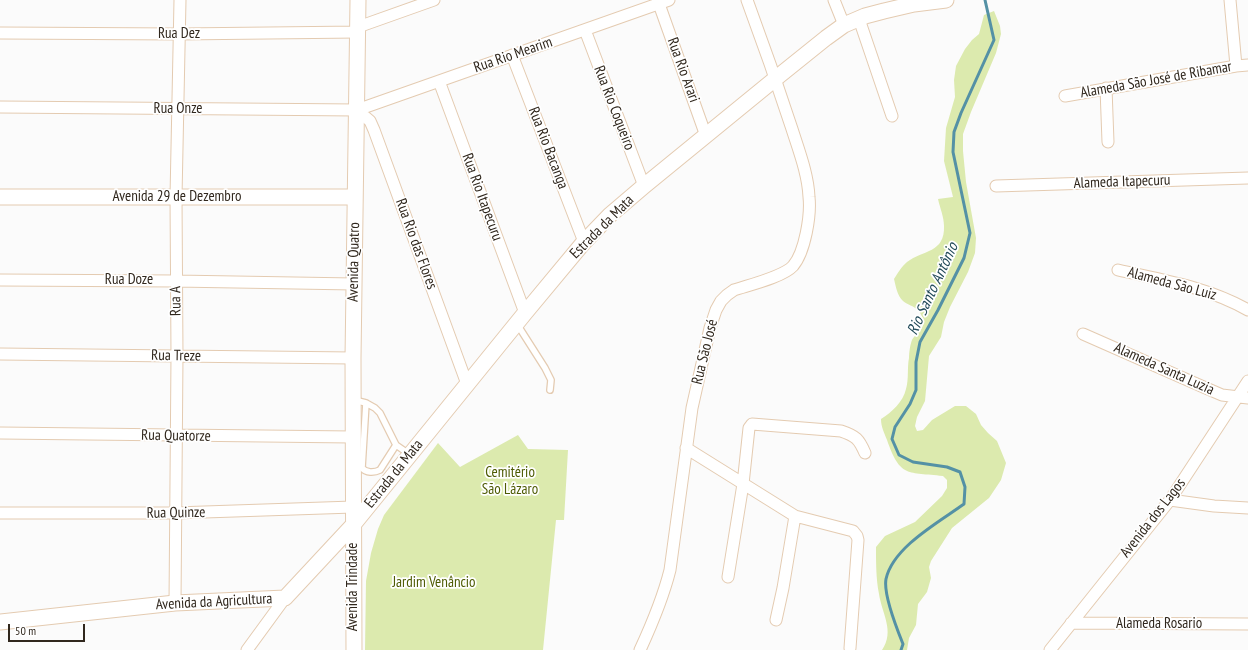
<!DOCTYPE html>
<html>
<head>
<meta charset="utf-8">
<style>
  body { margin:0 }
  #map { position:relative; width:1248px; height:650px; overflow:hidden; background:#fbfbfb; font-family:"PT Sans Narrow",sans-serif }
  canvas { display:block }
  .scale { position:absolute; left:8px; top:624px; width:77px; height:18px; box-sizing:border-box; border:2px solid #30271d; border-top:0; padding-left:5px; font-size:12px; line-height:14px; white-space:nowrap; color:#30271d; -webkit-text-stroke:3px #fff; paint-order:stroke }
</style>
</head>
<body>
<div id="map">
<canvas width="1248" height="650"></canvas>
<div class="scale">50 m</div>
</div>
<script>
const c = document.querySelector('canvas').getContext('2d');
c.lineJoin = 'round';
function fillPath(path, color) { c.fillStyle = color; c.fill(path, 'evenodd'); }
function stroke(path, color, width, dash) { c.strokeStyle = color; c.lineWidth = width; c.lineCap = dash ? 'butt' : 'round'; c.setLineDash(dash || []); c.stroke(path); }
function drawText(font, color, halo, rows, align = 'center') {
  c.font = font + ' "PT Sans Narrow",sans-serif'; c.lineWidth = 3.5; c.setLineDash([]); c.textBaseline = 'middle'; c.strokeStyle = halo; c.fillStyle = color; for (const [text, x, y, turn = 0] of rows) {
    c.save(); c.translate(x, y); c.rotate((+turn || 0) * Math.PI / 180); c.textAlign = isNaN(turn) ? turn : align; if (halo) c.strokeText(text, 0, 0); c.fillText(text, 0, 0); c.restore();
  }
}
fillPath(new Path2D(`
  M994,11l6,15 1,8 -5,19 -25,59 -8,22v17l3,31 10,56 -1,15 -7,19 -18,35 -6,15 -3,15 -12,19 -4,45 -8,16 -2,9 2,5 6,-1 9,-10 23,-14h11l10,8 5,11 7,8 9,8 9,22 -5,17 -12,18 -37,30 -21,33 -2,6 2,11 -4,14 -9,12 -2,21 -7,13 -2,12h-25c13,-19 0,-36 -3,-56 -3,-15 -3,-32 -3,-47l9,-11 30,-14 27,-26 5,-8v-8l-4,-4c-35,-4 -43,2 -56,-36 -3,-8 -6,-13 -6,-21 11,-7 22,-17 25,-30 3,-10 1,-21 3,-31 0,-5 1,-13 3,-18 4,-7 14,-12 11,-21 -5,-14 -11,-11 -20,-18 -6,-6 -7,-14 -9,-22 4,-6 7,-12 13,-17 16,-12 38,-9 37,-36 0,-9 -4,-18 -6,-27l15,-2 -9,-36 2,-33 9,-31 -1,-17 2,-14 9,-17 7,-9 7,-6 5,-19z
  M518,435l10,14 40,1 -4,70h-8l-13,130h-178l1,-69 5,-28 7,-24 6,-14 54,-72 22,24z`), '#dceaae');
stroke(new Path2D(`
  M901,650l2,-6c-6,-15 -20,-49 -17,-65 7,-32 53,-57 78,-75l1,-17 -5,-15 -13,-5 -34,-5 -14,-7 -7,-16 3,-12 15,-23 6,-14v-28l4,-20 18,-32 26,-52 6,-25 -17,-81 1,-20 7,-19 33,-73 -9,-40`), '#5491a5', 3);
const lane = new Path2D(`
  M517,324l28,44 6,12 -1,10
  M354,400l12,3 9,5 5,5 16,32 13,9
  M366,403l-4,65c4,5 12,5 18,2l16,-25`);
const street = new Path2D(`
  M834,0l10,25
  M1230,0l6,66
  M659,4l47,132
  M859,19l33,97
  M358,27l76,-27
  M585,30l59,156
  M0,33l179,1 179,-2
  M512,55l72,187
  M439,81l86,232
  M1106,88l2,54
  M1065,96l171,-30 12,-1
  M0,107l357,3 312,-110
  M357,110l13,11 4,9 93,254
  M996,186l252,-8
  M1118,270c44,10 90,17 130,40
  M0,280l176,1 178,3
  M1083,334l125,55 14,6 26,3
  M0,354l353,4
  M0,433l352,4
  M686,448l109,68 58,15 4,5 1,4 -8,108
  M1170,500l44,6 34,2
  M0,513h175l178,-6
  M728,577l15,-93 6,-56 3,-4 89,7c15,5 18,8 24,22
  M175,603l2,-247 -1,-159 4,-197
  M776,620l7,-32 12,-72
  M1071,623l177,1
  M247,650l38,-52
  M640,650c12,-26 23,-52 30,-80l22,-162 18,-80 6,-18 5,-9 6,-6 7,-5c15,-5 49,-13 59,-24 12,-14 18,-51 16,-69 -1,-23 -10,-46 -17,-68 -14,-43 -29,-86 -45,-129
  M1050,650l120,-150 78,-119`);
const secondary = new Path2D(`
  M0,197h355
  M0,622l175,-19 110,-5 68,-73 172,-212 59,-71 26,-27 34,-29 131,-107 51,-41 18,-13 21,-9 19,-5 30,-7 32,-4
  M354,650l-1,-292 5,-358`);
stroke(lane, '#e4cbb1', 8);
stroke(street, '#e4cbb1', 13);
stroke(secondary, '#e4cbb1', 17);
stroke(lane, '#fff', 5.5);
stroke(street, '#fff', 11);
stroke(secondary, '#fff', 15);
drawText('15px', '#30271d', '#fff', [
  ["Rua Dez",179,34],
  ["Rua Rio Mearim",513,55,-19],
  ["Rua Rio Arari",683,70,70],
  ["Alameda São José de Ribamar",1156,80,-10],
  ["Rua Rio Coqueiro",614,108,69],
  ["Rua Onze",178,109],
  ["Rua Rio Bacanga",548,148,69],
  ["Alameda Itapecuru",1122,182,-2],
  ["Avenida 29 de Dezembro",177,197],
  ["Rua Rio Itapecuru",482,197,70],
  ["Estrada da Mata",602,227,-45],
  ["Rua Rio das Flores",416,244,70],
  ["Avenida Quatro",354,262,-89],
  ["Rua Doze",129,280],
  ["Alameda São Luiz",1172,284,15],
  ["Rua A",176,301,-91],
  ["Rua São José",705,352,-76],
  ["Rua Treze",176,356,1],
  ["Alameda Santa Luzia",1164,369,24],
  ["Rua Quatorze",176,436,1],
  ["Estrada da Mata",394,474,-51],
  ["Rua Quinze",176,513,-1],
  ["Avenida dos Lagos",1153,518,-52],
  ["Avenida Trindade",353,587,-90],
  ["Avenida da Agricultura",214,602,-3],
  ["Alameda Rosario",1159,624]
]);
drawText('15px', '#4e5b03', '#fff', [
  ["Cemitério",510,473],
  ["São Lázaro",510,490],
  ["Jardim Venâncio",434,583]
]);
drawText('italic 16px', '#234b5a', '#fff', [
  ["Rio Santo Antônio",933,289,-65]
]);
</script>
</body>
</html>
